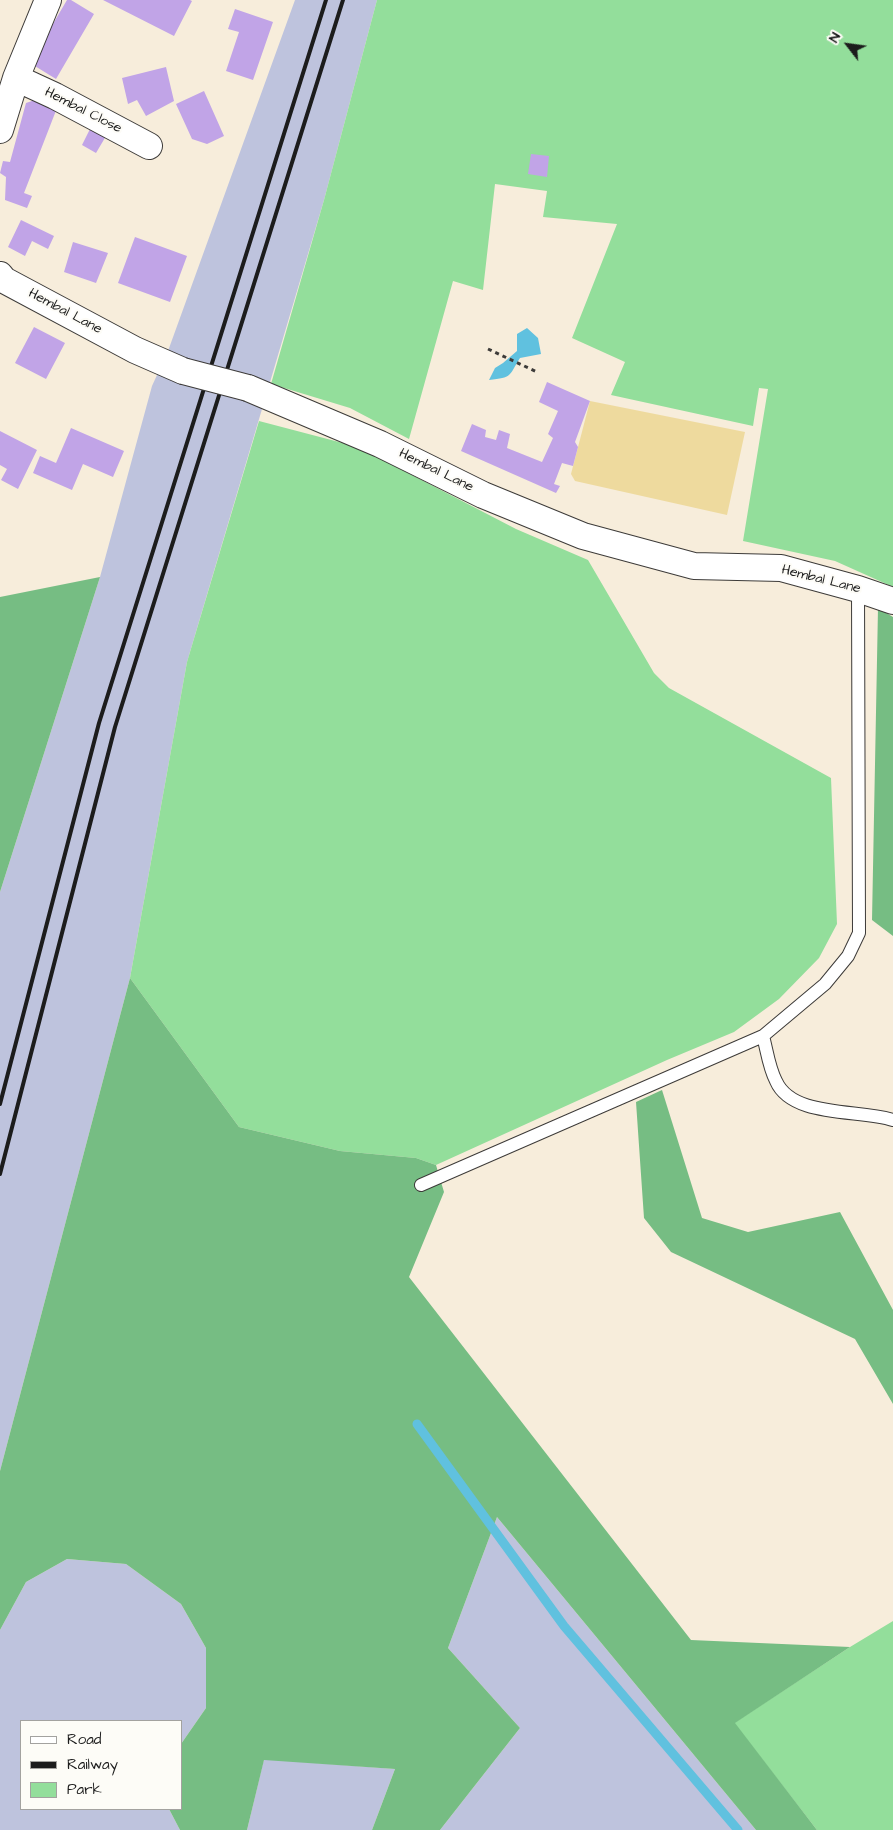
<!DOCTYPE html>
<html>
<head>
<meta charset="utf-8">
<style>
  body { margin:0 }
  #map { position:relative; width:893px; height:1830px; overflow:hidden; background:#f7eddb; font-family:"Architects Daughter",sans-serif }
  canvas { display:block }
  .legend { position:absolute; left:20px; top:1720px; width:162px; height:90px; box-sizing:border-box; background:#fdfcf7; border:1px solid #a3a29f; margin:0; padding:6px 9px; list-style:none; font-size:15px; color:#1c1c1c }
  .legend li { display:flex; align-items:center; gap:10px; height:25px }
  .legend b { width:25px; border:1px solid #a3a29f }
  .north { position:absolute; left:823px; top:20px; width:50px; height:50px; -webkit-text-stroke:4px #fdfcf7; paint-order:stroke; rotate:300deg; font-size:14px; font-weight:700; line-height:20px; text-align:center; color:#1c1c1c }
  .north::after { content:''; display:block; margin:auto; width:18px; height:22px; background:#1c1c1c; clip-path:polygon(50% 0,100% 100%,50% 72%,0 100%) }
</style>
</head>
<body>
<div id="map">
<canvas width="893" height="1830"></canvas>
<ul class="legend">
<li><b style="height:6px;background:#fff"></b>Road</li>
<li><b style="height:6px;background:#1c1c1c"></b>Railway</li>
<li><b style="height:14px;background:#93de9b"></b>Park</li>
</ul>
<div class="north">N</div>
</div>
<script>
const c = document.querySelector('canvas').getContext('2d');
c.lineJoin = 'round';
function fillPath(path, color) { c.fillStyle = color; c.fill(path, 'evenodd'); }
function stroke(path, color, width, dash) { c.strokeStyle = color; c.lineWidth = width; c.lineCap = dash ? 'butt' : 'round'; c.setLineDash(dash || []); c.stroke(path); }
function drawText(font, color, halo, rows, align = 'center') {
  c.font = font + ' "Architects Daughter",sans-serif'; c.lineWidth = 4; c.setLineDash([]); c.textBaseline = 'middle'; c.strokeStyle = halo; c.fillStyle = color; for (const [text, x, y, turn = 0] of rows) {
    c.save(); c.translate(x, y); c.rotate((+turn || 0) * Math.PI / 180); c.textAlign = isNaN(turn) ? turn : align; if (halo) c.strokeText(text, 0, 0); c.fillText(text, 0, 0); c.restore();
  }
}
fillPath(new Path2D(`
  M295,0h82l-53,200 -137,462 -57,316 -130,493v-579l100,-315 52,-191 16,-35z
  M497,1517l259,313h-316l80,-102 -72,-80z
  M67,1559l59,5 55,40 25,44v60l-25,36v-23h-160v88h148l11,21h-180v-200l26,-48z
  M264,1759l131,10 -23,61h-125z`), '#bec3dd');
fillPath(new Path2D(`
  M377,0h516v587l-58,-26 -92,-20 25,-152 -9,-1 -6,38 -142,-31 14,-33 -53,-24 45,-114 -74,-7 4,-26 -52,-7 -12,106 -30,-9 -44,158 -59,-31 -79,-24 53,-184z
  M259,421l99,26 158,82 72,31 66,113 15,15 162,90 6,146 -18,34 -40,41 -45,33 -67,28 -231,105 -20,-7 -76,-7 -101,-24 -109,-149 57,-316z
  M893,1621v209h-76l-83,-107 116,-76z`), '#93de9b');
fillPath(new Path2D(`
  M100,577l-100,315v-295z
  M878,608l15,9v319l-21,-16z
  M130,978l109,149 101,24 76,7 20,7 8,27 -35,85 282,363 159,7 -115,76 82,107h-61l-259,-313 -49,131 72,80 -80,102h-68l23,-61 -131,-9 -17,70h-67l-11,-21h12v-65l25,-36v-60l-25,-44 -55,-40 -59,-5 -41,23 -26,48v-159z
  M662,1090l40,128 46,14 92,-20 53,98v94l-38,-65 -184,-87 -27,-34 -8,-116z`), '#76bd83');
fillPath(new Path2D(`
  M590,401l155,31 -18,83 -152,-34 -4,-7z`), '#eeda9e');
fillPath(new Path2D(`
  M527,328l11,10 3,16 -21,4c-12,19 -7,19 -31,22l6,-12 8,-5 14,-12v-17z`), '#60c1df');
stroke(new Path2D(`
  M417,1424l147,202 174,204`), '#60c1df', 9);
fillPath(new Path2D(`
  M67,0h4l23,14 -38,65 -26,-16z
  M103,0h87l2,1 -18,35z
  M235,9l38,13 -20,58 -27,-9 13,-39 -11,-3z
  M166,67l8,34 -28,15 -9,-16 -9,4 -6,-26z
  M204,91l20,45 -17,8 -15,-5 -16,-35z
  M35,100l22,8 -33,85 8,3 -5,12 -22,-8 1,-23 -6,-4 3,-12 7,1 16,-59z
  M93,123l16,8 -13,22 -14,-8z
  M531,154l18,2 -2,21 -19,-3z
  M21,220l33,16 -6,13 -16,-8 -7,15 -17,-9z
  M135,237l52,19 -17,46 -52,-19z
  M73,242l35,11 -12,30 -32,-11z
  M34,327l31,16 -19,36 -31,-16z
  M547,382l43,19 -15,41 3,5 -5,19 -11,-3 -8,21 6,2 -4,7 -95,-42 11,-27 14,6 -1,7 11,3 3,-10 11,4 -3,14 35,14 11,-24 -5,-4 10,-23 -19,-9z
  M71,428l53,23 -11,26 -30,-13 -11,26 -39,-17 7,-17 16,7z
  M0,431l37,19 -19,39 -17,-9 6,-11 -7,-4z`), '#c1a4e7');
const lane = new Path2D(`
  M763,1036c4,15 6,32 13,45 16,37 83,28 117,39
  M421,1185l342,-149 62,-52 23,-28 11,-23 -1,-344`);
const street = new Path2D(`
  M16,78l39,18 94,50
  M0,130l16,-52 32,-78
  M0,275l4,5 131,70 48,21
  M248,388l132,56 103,51 100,41 111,30 87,2 77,21 35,12`);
stroke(lane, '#3d3b39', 14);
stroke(street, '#3d3b39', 28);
stroke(new Path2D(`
  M488,349l49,23`), '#3d3b39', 3, [4, 4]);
stroke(lane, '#fff', 12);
stroke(street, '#fff', 26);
stroke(new Path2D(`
  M0,1104l99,-381 227,-723
  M0,1174l115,-447 228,-727`), '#1c1c1c', 4);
const streetBridge = new Path2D(`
  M183,371l65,17`);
stroke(streetBridge, '#3d3b39', 28, []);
stroke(streetBridge, '#fff', 26);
drawText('14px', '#1c1c1c', '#fdfcf7', [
  ["Hembal Close",83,111,27],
  ["Hembal Lane",65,312,28],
  ["Hembal Lane",436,471,26],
  ["Hembal Lane",821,580,14]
]);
</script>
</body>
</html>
